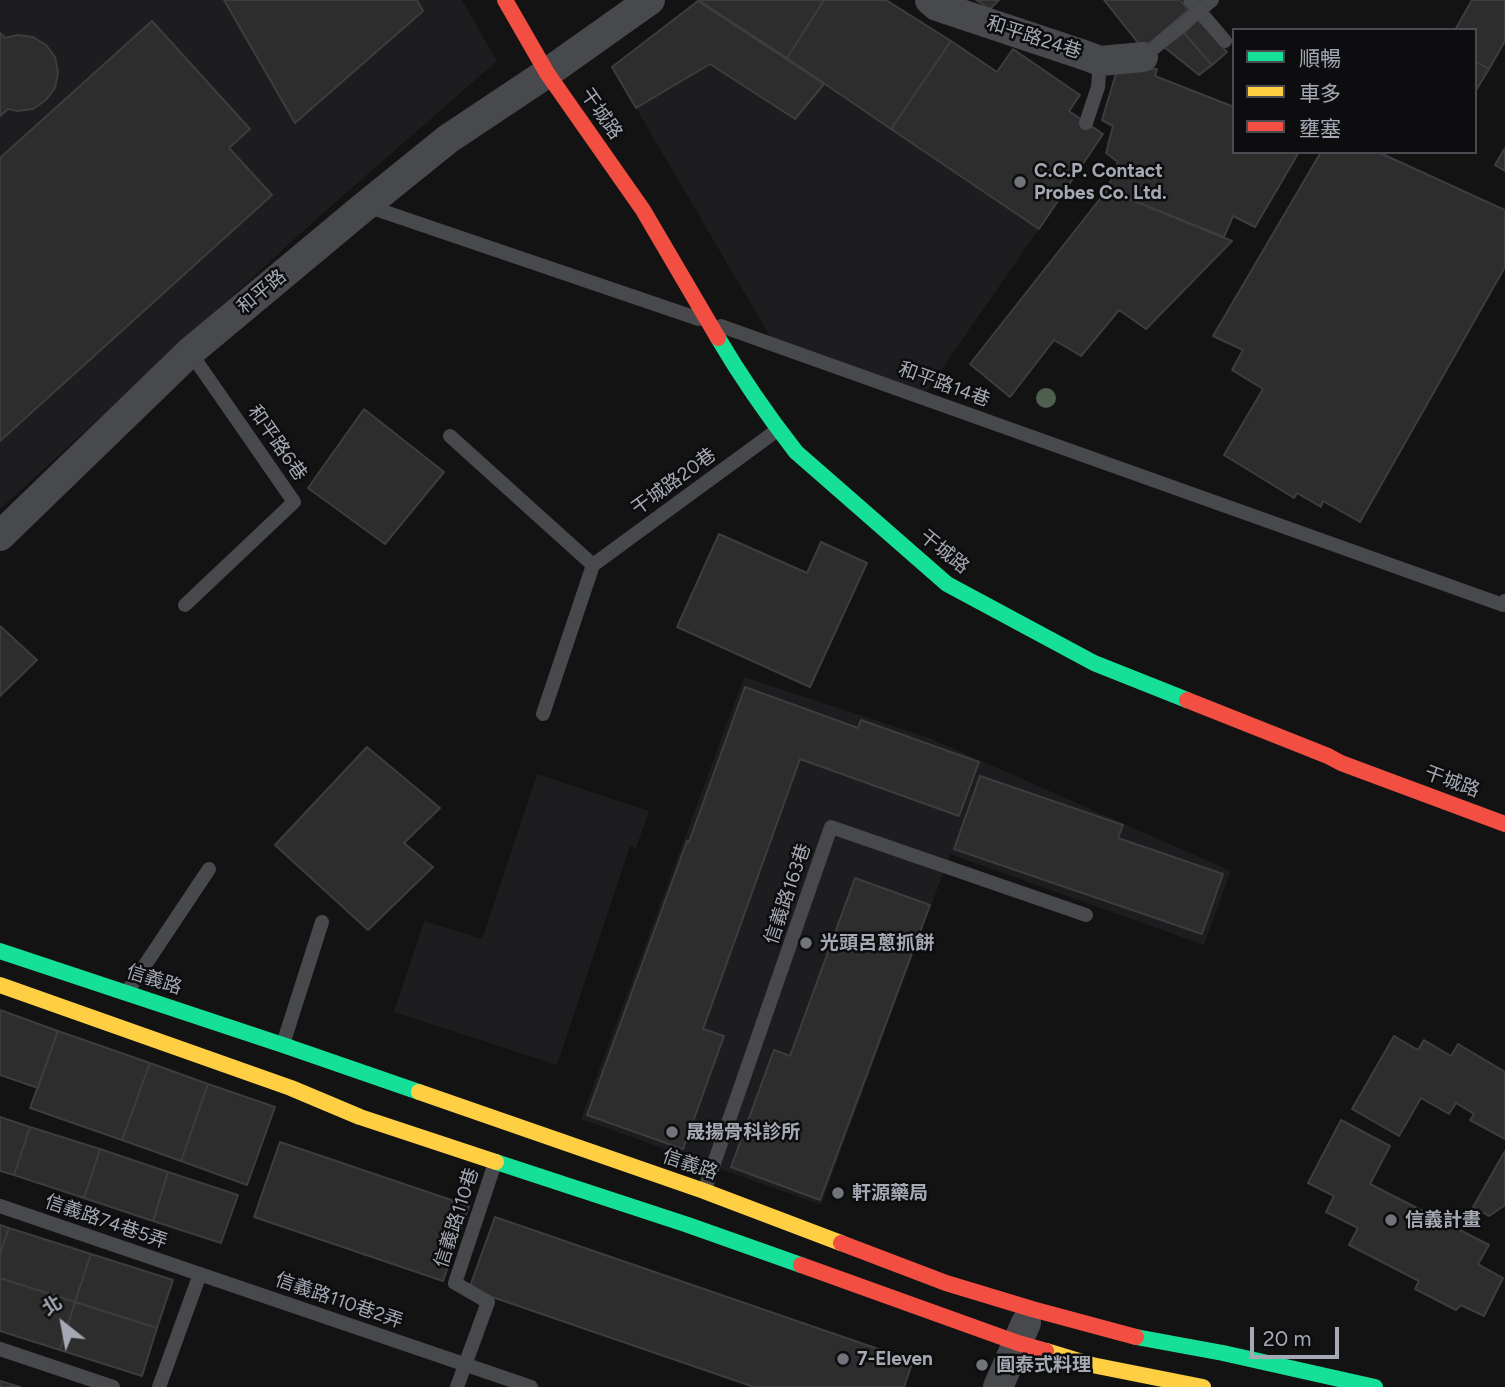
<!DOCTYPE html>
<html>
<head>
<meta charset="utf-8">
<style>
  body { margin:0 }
  #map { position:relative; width:1505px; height:1387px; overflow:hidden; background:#131313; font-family:Figtree,"Noto Sans TC",sans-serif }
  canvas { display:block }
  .legend { position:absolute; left:1232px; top:28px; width:245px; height:126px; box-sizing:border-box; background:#0d0d0f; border:2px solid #4a4b51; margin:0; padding:9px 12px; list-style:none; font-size:21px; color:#a5a9b4 }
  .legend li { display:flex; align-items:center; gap:14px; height:35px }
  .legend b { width:35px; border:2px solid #4a4b51 }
  .north { position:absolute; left:28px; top:1289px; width:70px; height:70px; -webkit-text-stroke:5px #0d0d0f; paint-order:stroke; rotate:329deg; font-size:19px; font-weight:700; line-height:28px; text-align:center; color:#a5a9b4 }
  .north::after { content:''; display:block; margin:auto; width:24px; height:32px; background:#a5a9b4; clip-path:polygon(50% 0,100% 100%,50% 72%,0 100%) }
  .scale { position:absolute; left:1250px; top:1327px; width:89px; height:32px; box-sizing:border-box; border:4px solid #a5a9b4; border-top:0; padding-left:9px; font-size:21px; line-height:24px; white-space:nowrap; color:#a5a9b4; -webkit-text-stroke:5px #0d0d0f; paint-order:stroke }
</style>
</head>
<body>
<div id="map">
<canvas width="1505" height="1387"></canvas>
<ul class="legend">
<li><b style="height:9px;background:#16e098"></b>順暢</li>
<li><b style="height:9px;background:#ffcf43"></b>車多</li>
<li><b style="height:9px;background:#f24e42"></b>壅塞</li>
</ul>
<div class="north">北</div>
<div class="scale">20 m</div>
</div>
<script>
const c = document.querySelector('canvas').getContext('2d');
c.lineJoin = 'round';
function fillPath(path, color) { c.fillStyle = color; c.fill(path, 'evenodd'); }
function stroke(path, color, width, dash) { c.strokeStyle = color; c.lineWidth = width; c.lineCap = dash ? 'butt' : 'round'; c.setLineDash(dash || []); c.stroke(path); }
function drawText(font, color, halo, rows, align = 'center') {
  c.font = font + ' Figtree,"Noto Sans TC",sans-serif'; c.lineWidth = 5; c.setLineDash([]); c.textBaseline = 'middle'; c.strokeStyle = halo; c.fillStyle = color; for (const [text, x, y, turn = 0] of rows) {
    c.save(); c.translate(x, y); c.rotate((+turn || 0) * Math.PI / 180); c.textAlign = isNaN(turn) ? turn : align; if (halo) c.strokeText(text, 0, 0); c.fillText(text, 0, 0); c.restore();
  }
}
fillPath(new Path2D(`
  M0,0h462l35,61 -185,162 -312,286z
  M710,64l84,55 30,-35 215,145 -116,167 -152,-58 -135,-230z
  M744,677l183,60 304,134 -27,74 -254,-91 -129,351 -240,-86z
  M537,774l112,37 -13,37 -6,-2 -73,219 -163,-53 30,-91 58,18z`), '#1d1d1f');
const building = new Path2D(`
  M224,0h193l6,11 -128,112z
  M698,0h126l-37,58z
  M824,0h62l65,41 -60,88 -104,-71z
  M976,0h23l-9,9z
  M1104,0h76l8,10 -45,39z
  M1472,0h33v41l-16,28 -14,-8v-31h-20z
  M698,1l126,83 -29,35 -85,-55 -74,44 -24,-41z
  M1198,19l29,33 -15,13 -28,-32z
  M152,21l98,108 -21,19 43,47 -272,246v-283z
  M0,33l5,5 13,-3 15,2 13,8 9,12 3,16 -3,15 -9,12 -13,9 -15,2 -10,-2 -8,7z
  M1184,33l28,32 -13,10 -35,-28z
  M951,41l46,31 16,-23 67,46 -11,16 34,23 -64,95 -148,-100z
  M1475,61l14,8 -14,23z
  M1118,67l39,2 -2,7 79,31v45h65l-44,75 -22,-11 -9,21 -117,-47 11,-28 -12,-9 7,-27 -11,-6z
  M1505,148v23l-10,-6z
  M1321,152h57l127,58v57l-145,255 -37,-21 -2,6 -24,-14 -3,5 -70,-43 39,-66 -31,-19 11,-20 -30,-14z
  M1107,190l125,51 -86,88 -27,-19 -38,46 -27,-16 -44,57 -40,-33z
  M364,409l80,63 -59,72 -77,-56z
  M719,534l88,39 14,-31 46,21 -57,124 -133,-60z
  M0,626l37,34 -37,36z
  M745,687l113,41 3,-8 118,42 -20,54 -159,-57 -97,270 21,7 -41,113 -96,-34 100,-274 2,1z
  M367,747l73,61 -36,35 29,24 -65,63 -93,-85z
  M980,776l143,49 -5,13 105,36 -21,60 -248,-85z
  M855,878l75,27 -110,295 -89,-33 43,-117 16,6z
  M0,1010l58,21 -20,57 -38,-13z
  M58,1031l92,32 -28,77 -92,-32z
  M1394,1036l24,14 6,-10 27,16 7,-12 47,28v67l-35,-19 4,-6 -18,-11 -7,11 -28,-16 -22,38 -47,-27z
  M150,1063l58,21 -27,77 -59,-21z
  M208,1084l67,23 -28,78 -66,-24z
  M0,1117l30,10 -16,48 -14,-4z
  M1341,1120l49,26 -20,38 119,61 -11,19 25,14 -19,38 -23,-11 -5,5 -41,-21 4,-8 -70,-36 9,-17 -32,-16 8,-16 -26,-13z
  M30,1127l70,22 -16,49 -70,-23z
  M280,1142l189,64 -26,75 -189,-64z
  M100,1149l68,23 -15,49 -69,-23z
  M1505,1151v54l-16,11 -16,-9z
  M168,1172l70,23 -17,48 -68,-22z
  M495,1217l418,144 -9,26h-150l-285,-98z
  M0,1225l9,3 -9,26z
  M9,1228l82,26 -16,48 -75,-24v-24z
  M91,1254l82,26 -16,48 -82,-26z
  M0,1278l75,24 -15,48 -60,-19z
  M75,1302l82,26 -15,48 -82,-26z
  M0,1381l20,6h-20z`);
fillPath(building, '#2d2d2e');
stroke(building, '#3c3d3f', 2);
stroke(new Path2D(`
  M1190,0l35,41
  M1143,57l69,-57
  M1086,123l12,-36 2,-26
  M367,206l332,113
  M721,326l782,279 2,-4
  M450,436l143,129
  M185,605l109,-103 -104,-150
  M543,714l50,-149 183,-134
  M127,992l82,-123
  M283,1044l39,-122
  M705,1189l126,-362 255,88
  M0,1206l531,181
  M0,1349l113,38
  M159,1387l41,-113
  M457,1387l31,-85 -33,-19 40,-120`), '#48494c', 14);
stroke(new Path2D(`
  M930,0l7,6 147,49 16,6 43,-4
  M0,536l190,-184 175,-146 83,-67 99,-66 103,-73
  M998,1387l28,-64`), '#48494c', 30);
stroke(new Path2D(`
  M718,338c23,39 50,78 78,114l151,132 147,79 93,37
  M0,951l283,94 136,47
  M496,1162l192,63 113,40
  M1136,1337l87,16 152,34`), '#16e098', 16);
stroke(new Path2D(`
  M0,985l291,103 69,29 136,45
  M419,1092l285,99 137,52
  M1046,1351l46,14 111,22`), '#ffcf43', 16);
stroke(new Path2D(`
  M505,0l42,73 96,137 75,128
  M1187,700l141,56 13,7 164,61
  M841,1243l105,40 86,26 104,28
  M801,1265l217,78 28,8`), '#f24e42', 16);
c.fillStyle = '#4d5f4e';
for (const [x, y] of [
  [1046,398]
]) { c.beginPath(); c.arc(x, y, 10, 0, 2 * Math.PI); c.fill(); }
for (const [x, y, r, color] of [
  [1020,182,7,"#72747c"],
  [806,943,7,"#72747c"],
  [672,1132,7,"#72747c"],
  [838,1193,7,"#72747c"],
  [1391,1220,7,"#72747c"],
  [843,1359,7,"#72747c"],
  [982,1365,7,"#72747c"]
]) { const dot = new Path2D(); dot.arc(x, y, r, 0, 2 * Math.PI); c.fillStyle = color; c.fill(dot); stroke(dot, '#0d0d0f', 2.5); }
drawText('19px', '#a5a9b4', '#0d0d0f', [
  ["和平路24巷",1034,38,18],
  ["干城路",601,114,55],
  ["和平路",262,292,-40],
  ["和平路14巷",944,385,20],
  ["和平路6巷",277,443,55],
  ["干城路20巷",674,482,-36],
  ["干城路",944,552,39],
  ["干城路",1452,782,20],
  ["信義路163巷",788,894,-71],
  ["信義路",154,980,18],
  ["信義路",690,1165,19],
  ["信義路110巷",457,1218,-72],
  ["信義路74巷5弄",106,1222,19],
  ["信義路110巷2弄",339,1301,19]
]);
drawText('bold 19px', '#a5a9b4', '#0d0d0f', [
  ["C.C.P. Contact",1034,171],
  ["Probes Co. Ltd.",1034,193],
  ["光頭呂蔥抓餅",820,943],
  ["晟揚骨科診所",686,1132],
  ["軒源藥局",852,1193],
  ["信義計畫",1405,1220],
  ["7-Eleven",857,1359],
  ["圓泰式料理",996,1365]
], 'left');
</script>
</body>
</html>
